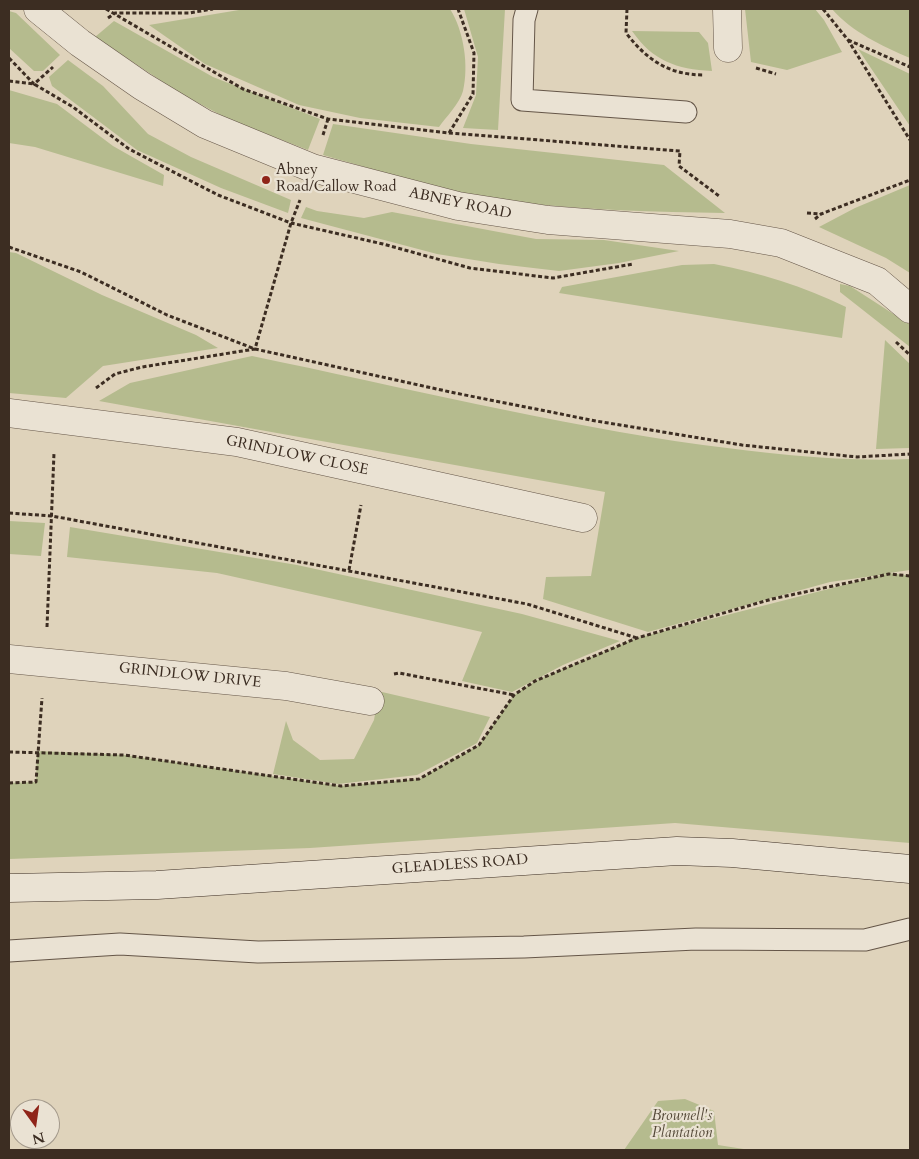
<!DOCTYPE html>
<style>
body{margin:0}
#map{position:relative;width:919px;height:1159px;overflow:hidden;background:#dfd3bb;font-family:Cardo,serif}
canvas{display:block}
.frame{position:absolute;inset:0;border:10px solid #3c2d22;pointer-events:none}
.north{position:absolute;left:10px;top:1099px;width:50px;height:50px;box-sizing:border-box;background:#eae2d3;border:1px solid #a49a8c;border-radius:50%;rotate:166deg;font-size:14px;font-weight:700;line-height:20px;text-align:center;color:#3c2d22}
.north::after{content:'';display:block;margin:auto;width:18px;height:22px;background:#8f2418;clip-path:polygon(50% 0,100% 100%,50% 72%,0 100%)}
</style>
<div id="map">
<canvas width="919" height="1159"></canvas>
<div class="frame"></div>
<div class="north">N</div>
</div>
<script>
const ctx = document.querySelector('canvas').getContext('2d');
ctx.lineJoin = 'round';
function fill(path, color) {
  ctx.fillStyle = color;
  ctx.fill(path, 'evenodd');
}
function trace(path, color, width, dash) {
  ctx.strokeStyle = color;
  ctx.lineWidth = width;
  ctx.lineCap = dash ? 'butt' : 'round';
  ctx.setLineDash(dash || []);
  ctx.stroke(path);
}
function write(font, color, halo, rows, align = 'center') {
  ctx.font = font + ' Cardo,serif';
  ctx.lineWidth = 4.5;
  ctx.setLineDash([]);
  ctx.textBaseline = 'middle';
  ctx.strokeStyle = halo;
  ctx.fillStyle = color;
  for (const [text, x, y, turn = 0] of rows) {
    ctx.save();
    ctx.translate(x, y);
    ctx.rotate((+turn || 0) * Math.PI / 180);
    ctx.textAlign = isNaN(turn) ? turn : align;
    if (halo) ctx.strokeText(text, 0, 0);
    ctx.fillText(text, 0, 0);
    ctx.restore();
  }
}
fill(new Path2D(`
 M245,9H450C464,31 469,66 463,91C460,103 446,117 439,127L360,118L299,105L205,64L149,25Z
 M464,9H505L498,130L463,128L476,95L478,57Z
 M745,9H815L824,20L842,52L787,70L751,62Z
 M832,9H910V58C882,46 852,32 832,9Z
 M9,11L16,13L60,55L43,71H34L9,48Z
 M114,21L213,77L320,119L308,150L230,120L178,92L95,37Z
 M632,31L699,32L708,43L712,71C676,69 653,61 632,31Z
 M858,49L910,74V126Z
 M68,60L103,86L148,134L191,157L291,200L288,213L221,188L137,150L52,86L49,77Z
 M9,90L57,104L113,146L164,175L163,186L35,147L9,143Z
 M333,124L471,144L664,165L725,213C655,212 585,210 516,202C450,194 386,173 323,155Z
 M910,185V273L886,258L819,227L855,208Z
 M306,207L317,211L364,218L392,212L536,239L604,240L679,251L619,263L559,271L499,264L437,254L301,218Z
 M9,252L16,253L102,295L196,335L218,348L103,366L66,398L9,393Z
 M714,264C760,273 803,286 846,307L842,338L559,293L562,287L682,265Z
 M840,284L850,286L909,324L910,347L840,292Z
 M885,340L910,364V448L876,449Z
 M252,356C402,387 552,424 703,445C772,454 841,462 910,459V570L889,573L910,576V843L675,823L310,848L9,859V783L36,782L37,751L124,755L341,786L419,779L479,745L514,695L535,681L637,638L887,574L830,582L648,632L543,599L546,577L591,576L605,492L99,401L130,383Z
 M9,521L45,523L41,556L9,554Z
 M70,527L297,565L522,614L620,641L563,665L512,692L462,681L482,632L217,573L67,557Z
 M382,692L490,717L477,743L417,775L338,784L273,774L286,721L293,740L320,760L354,759L374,720L378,697Z
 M685,1099L714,1111L718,1145L750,1150H624L658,1101Z`), '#b5bb8e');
const service = new Path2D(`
 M527,9L524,20L522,100L686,112
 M9,951L120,944L258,952L524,947L696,939L865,940L910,929`);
const minor = new Path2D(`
 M38,9L80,43L142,86L205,124L312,168L458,206L548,220L730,234L781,243L877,281L910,309
 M727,9L728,48
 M9,413L237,442L583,518
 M9,659L286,686L370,701`);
const secondary = new Path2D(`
 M9,888L157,885L677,851L732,853L910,869`);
trace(service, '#655648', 23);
trace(minor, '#655648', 29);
trace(secondary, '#3c2d22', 29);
trace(new Path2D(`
 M106,9L243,89L328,119L449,133L680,151L679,166L719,196
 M627,9L626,33C647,60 669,75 704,75
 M823,9L848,40L910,140
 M108,18L115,13H189L213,9
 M848,40L910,67
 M9,58L34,84L53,67
 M756,68L776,74
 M9,81L34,84L73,107L129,149L218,195L291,223L383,244L470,268L553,278L633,264
 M449,133L473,94L474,53L458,9
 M323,135L328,119
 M807,213L821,214
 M815,219L821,214L910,180
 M9,247L81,272L167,315L255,349L455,393L596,421L742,445L857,457L910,454
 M896,342L910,355
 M96,388L115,374L142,367L255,349L291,223L300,200
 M9,513L52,516L527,604L637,638
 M349,570L361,505
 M47,627L54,453
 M394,674L399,673L514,695
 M9,752L124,755L341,786L419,779L479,745L514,695L535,681L637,638L772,599L889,574L910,576
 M9,783L36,782L42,698`), '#3c2d22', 3, [4, 2.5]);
trace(service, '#eae2d3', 21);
trace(minor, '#eae2d3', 28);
trace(secondary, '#eae2d3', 28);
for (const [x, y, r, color] of [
 [266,180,5,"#8f2418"]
]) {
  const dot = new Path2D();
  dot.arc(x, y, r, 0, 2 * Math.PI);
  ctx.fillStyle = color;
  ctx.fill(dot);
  trace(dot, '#eae2d3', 2);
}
write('15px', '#3c2d22', '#eae2d3', [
 ["Abney",276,171],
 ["Road/Callow Road",276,188]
], 'left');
write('15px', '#3c2d22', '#eae2d3', [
 ["ABNEY ROAD",460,204,12],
 ["GRINDLOW CLOSE",297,456,12],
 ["GRINDLOW DRIVE",190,676,6],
 ["GLEADLESS ROAD",460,865,-4]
]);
write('italic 15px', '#544938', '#eae2d3', [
 ["Brownell's",682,1117],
 ["Plantation",682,1134]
]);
</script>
